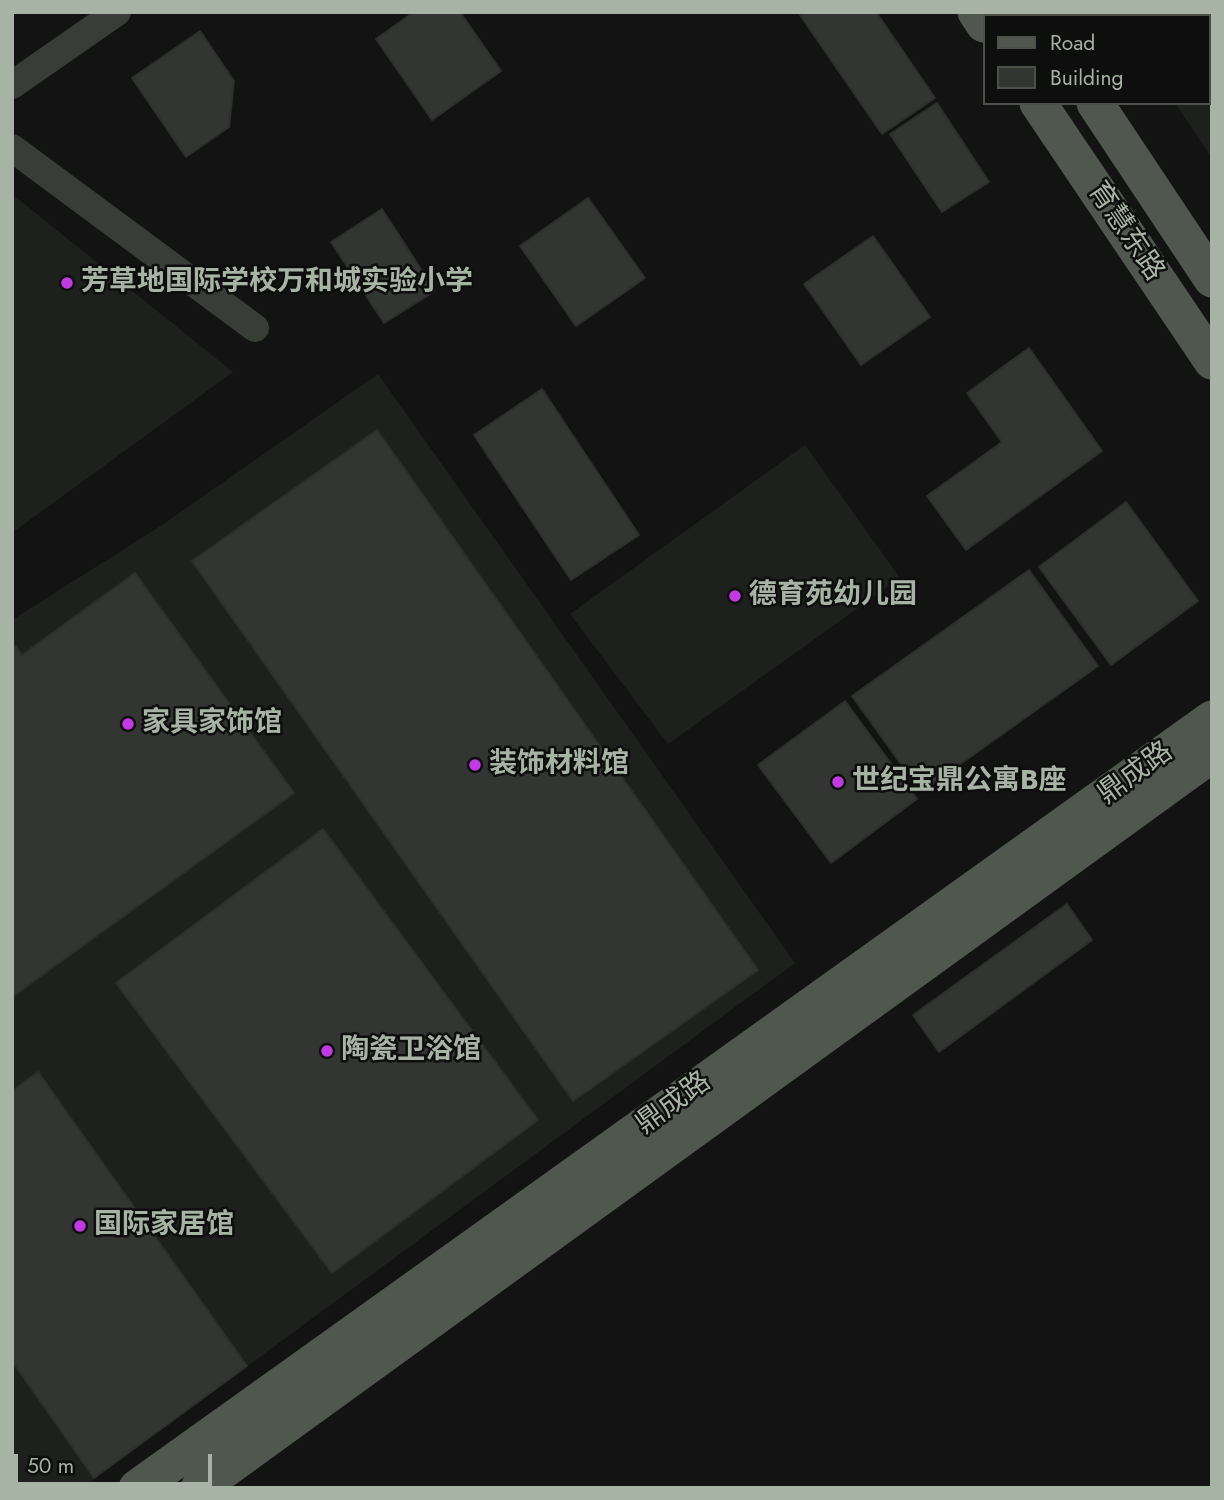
<!DOCTYPE html>
<meta charset="utf-8">
<style>
body{margin:0}
#map{position:relative;width:1224px;height:1500px;overflow:hidden;background:#121312;font-family:Jost,sans-serif}
canvas{display:block}
.frame{position:absolute;inset:0;border:14px solid #a7b3a4;pointer-events:none}
.legend{position:absolute;left:983px;top:14px;width:228px;height:91px;box-sizing:border-box;background:#0d0e0d;border:2px solid #4b5049;margin:0;padding:9px 12px;list-style:none;font-size:21px;color:#a7b3a4}
.legend li{display:flex;align-items:center;gap:14px;height:35px}
.legend b{width:35px;border:2px solid #4b5049}
.scale{position:absolute;left:14px;top:1454px;width:198px;height:32px;box-sizing:border-box;border:4px solid #a7b3a4;border-top:0;padding-left:9px;font-size:21px;line-height:24px;white-space:nowrap;color:#a7b3a4;-webkit-text-stroke:5px #0d0e0d;paint-order:stroke}
</style>
<div id="map">
<canvas width="1224" height="1500"></canvas>
<div class="frame"></div>
<ul class="legend">
<li><b style="height:9px;background:#50574f"></b>Road</li>
<li><b style="height:19px;background:#323532"></b>Building</li>
</ul>
<div class="scale">50 m</div>
</div>
<script>
const ctx = document.querySelector('canvas').getContext('2d');
ctx.lineJoin = 'round';
function fill(path, color) {
  ctx.fillStyle = color;
  ctx.fill(path, 'evenodd');
}
function trace(path, color, width, dash) {
  ctx.strokeStyle = color;
  ctx.lineWidth = width;
  ctx.lineCap = dash ? 'butt' : 'round';
  ctx.setLineDash(dash || []);
  ctx.stroke(path);
}
function write(font, color, halo, rows, align = 'center') {
  ctx.font = font + ' Jost,"Noto Sans SC",sans-serif';
  ctx.lineWidth = 5;
  ctx.setLineDash([]);
  ctx.textBaseline = 'middle';
  ctx.strokeStyle = halo;
  ctx.fillStyle = color;
  for (const [text, x, y, turn = 0] of rows) {
    ctx.save();
    ctx.translate(x, y);
    ctx.rotate((+turn || 0) * Math.PI / 180);
    ctx.textAlign = isNaN(turn) ? turn : align;
    if (halo) ctx.strokeText(text, 0, 0);
    ctx.fillText(text, 0, 0);
    ctx.restore();
  }
}
fill(new Path2D(`
 M1113,12H1212V158L1175,103H1208V16H1115Z
 M12,194L233,372L12,533Z
 M378,374L795,963L82,1488H12V620L162,525Z
 M805,445L900,578L668,744L570,614Z`), '#1e201e');
const building = new Path2D(`
 M414,12H460L501,71L432,120L376,39Z
 M798,12H876L935,98L882,134Z
 M200,31L234,81L229,127L186,157L132,78Z
 M937,103L989,182L942,212L890,134Z
 M588,198L645,278L576,326L520,246Z
 M382,209L435,291L384,323L331,242Z
 M873,236L930,317L861,365L804,284Z
 M1029,348L1102,451L966,550L927,496L1002,442L967,393Z
 M542,389L639,535L571,580L474,435Z
 M377,430L758,970L573,1101L192,561Z
 M1126,502L1198,601L1111,665L1039,567Z
 M1029,570L1098,666L921,792L852,696Z
 M135,573L294,793L12,997V642L22,655Z
 M845,701L917,799L831,863L758,765Z
 M323,829L538,1120L332,1273L116,983Z
 M1067,904L1092,940L939,1052L913,1015Z
 M38,1072L247,1366L94,1478L12,1361V1091Z`);
fill(building, '#323532');
trace(building, '#2c2f2c', 2);
trace(new Path2D(`
 M1162,12L1164,16
 M1208,59L1212,60
 M12,85L117,12
 M12,148L255,328`), '#383d38', 28);
trace(new Path2D(`
 M976,12L984,24
 M1033,12L1036,16
 M1038,103L1212,361
 M1095,103L1212,279
 M137,1488L1212,719
 M199,1488L1212,754`), '#50574f', 37);
for (const [x, y, r, color] of [
 [67,283,7,"#c13be2"],
 [735,596,7,"#c13be2"],
 [128,724,7,"#c13be2"],
 [475,765,7,"#c13be2"],
 [838,782,7,"#c13be2"],
 [327,1051,7,"#c13be2"],
 [80,1226,7,"#c13be2"]
]) {
  const dot = new Path2D();
  dot.arc(x, y, r, 0, 2 * Math.PI);
  ctx.fillStyle = color;
  ctx.fill(dot);
  trace(dot, '#0d0e0d', 2.5);
}
write('28px', '#a7b3a4', '#0d0e0d', [
 ["育慧东路",1125,232,56],
 ["鼎成路",1136,774,-36],
 ["鼎成路",674,1104,-36]
]);
write('bold 28px', '#a7b3a4', '#0d0e0d', [
 ["芳草地国际学校万和城实验小学",81,283],
 ["德育苑幼儿园",749,596],
 ["家具家饰馆",142,724],
 ["装饰材料馆",489,765],
 ["世纪宝鼎公寓B座",852,782],
 ["陶瓷卫浴馆",341,1051],
 ["国际家居馆",94,1226]
], 'left');
</script>
